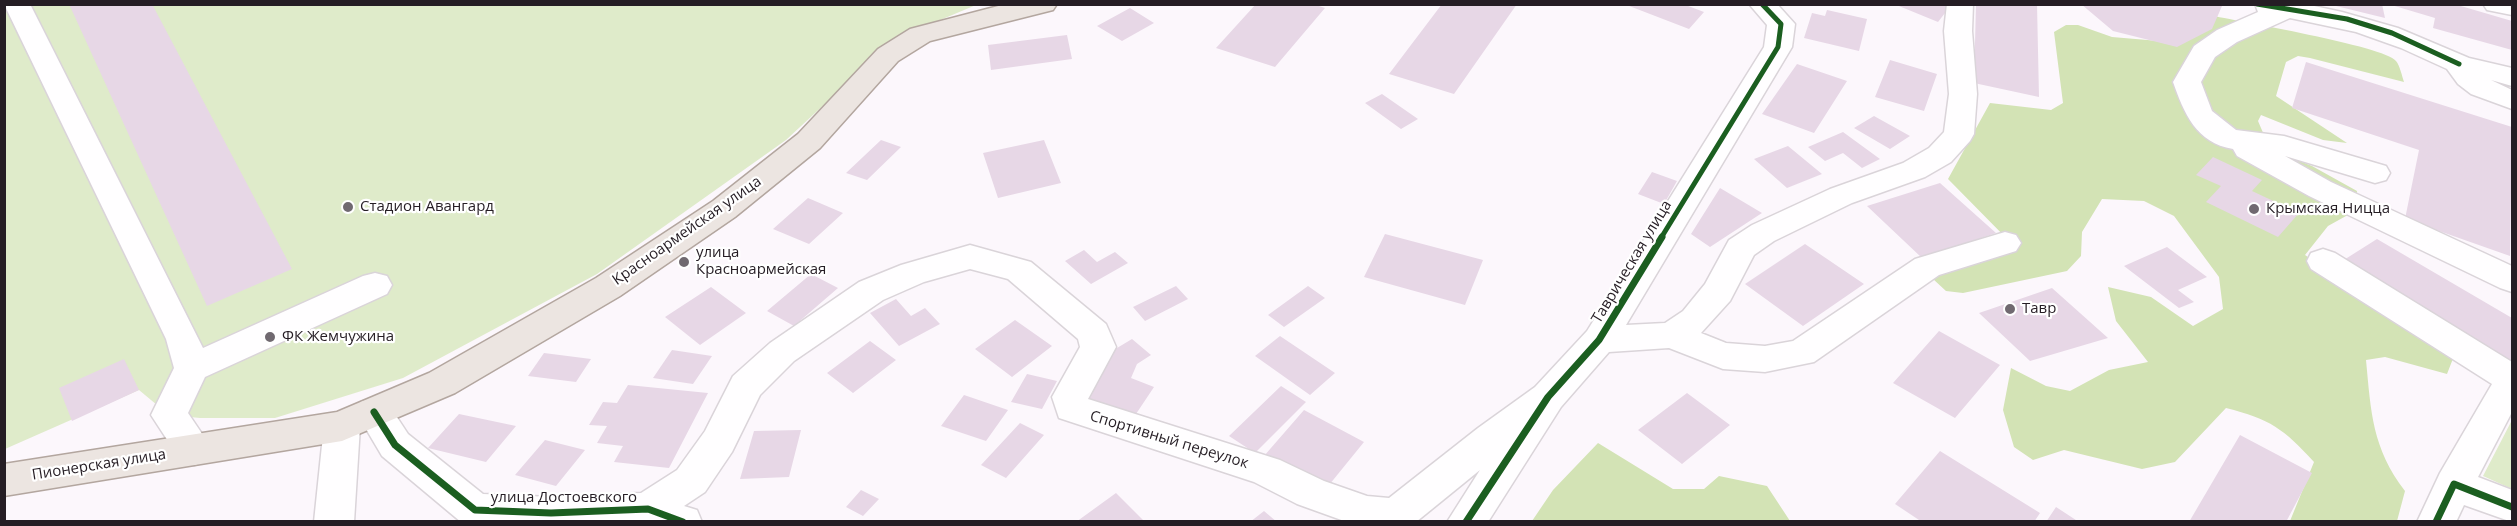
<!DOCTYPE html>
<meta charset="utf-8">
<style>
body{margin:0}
#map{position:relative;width:2517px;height:526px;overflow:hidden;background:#fcf7fc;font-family:"Open Sans",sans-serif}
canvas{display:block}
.frame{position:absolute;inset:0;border:6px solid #251d24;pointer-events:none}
</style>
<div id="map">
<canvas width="2517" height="526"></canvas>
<div class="frame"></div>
</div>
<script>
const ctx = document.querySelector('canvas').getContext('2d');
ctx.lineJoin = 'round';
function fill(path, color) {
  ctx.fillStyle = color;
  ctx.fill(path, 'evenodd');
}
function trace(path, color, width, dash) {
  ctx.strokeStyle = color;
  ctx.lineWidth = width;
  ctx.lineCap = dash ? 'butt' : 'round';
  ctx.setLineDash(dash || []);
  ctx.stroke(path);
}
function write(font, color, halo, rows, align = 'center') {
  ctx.font = font + ' "Open Sans",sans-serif';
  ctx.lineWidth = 4.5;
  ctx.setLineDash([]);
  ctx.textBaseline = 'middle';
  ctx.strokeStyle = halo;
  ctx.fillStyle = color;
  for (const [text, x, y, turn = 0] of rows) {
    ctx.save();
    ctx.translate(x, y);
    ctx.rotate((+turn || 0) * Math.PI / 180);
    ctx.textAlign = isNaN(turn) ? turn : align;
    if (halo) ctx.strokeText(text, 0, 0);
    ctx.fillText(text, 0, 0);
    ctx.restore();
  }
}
fill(new Path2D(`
 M5,5H976L895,39L786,140L597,274L403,378L275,418H200L169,415L139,390L5,449Z
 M2512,420V489L2483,476Z`), '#dfebca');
fill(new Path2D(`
 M2209,15C2236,21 2385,46 2396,61C2400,66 2402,76 2404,82L2310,58L2298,56L2286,62L2276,96L2347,143L2323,140L2261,115L2258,121L2270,149L2312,166L2357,191L2355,211L2328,226L2305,255L2454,356L2447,374L2385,357L2366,360C2371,412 2372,448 2405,491L2397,521H2290L2314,462C2284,429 2270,419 2226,408L2175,462L2142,469L2064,450L2033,460L2014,447L2003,410L2011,368L2046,386L2070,391L2109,370L2148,362L2116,321L2108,287L2151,297L2193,326L2223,309L2219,277L2174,216L2144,201L2102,199L2082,232L2081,256L2067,271L1963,293L1946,291L1933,279L1939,268L2015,247L1948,179L1990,103L2051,110L2063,103L2054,32L2066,25H2078L2112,37L2159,41Z
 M1598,443L1673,489H1704L1719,476L1767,486L1790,521H1532L1553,490Z`), '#d3e3b5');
fill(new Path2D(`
 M69,4H152L292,269L207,306Z
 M1256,4H1313L1325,8L1275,67L1216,48Z
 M1442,4H1517L1454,94L1389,74Z
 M1624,4H1683L1704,12L1689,29Z
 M1894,4H1952L1938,22Z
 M1976,4H2037L2039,97L1974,83Z
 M2081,4H2214L2222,6L2212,29L2177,47L2113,31Z
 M2333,4H2382L2385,18L2332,5Z
 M2388,4H2454L2512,21V50L2433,28L2435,18Z
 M1130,8L1154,23L1122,41L1097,26Z
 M1827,10L1867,19L1859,51L1804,38L1812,13L1825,16Z
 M1067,35L1072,59L991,70L988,45Z
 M1890,60L1937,74L1924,111L1875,97Z
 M2306,62L2512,127L2510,256L2405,219L2419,150L2292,108Z
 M1797,64L1847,81L1814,133L1762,114Z
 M1382,94L1418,119L1401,129L1365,103Z
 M1874,116L1910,136L1890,149L1854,128Z
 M1843,132L1880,159L1862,168L1843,153L1825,161L1808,147Z
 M881,140L901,147L867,180L846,173Z
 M1044,140L1061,183L998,198L983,153Z
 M1788,146L1822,174L1787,188L1754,159Z
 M2213,157L2262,180L2252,191L2299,213L2278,237L2206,202L2221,186L2196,175Z
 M1652,172L1677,181L1664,204L1638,194Z
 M1940,183L1996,233L1922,258L1867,206Z
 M1720,188L1762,213L1710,247L1691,234Z
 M808,198L843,213L809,244L773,229Z
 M1385,234L1483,260L1465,305L1364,277Z
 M2377,239L2512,318V368L2339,263Z
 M1805,244L1864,284L1803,326L1745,284Z
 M2167,247L2207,277L2178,290L2194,302L2179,308L2124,266Z
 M1084,250L1097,262L1115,252L1128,263L1091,284L1065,261Z
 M811,274L838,288L794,326L767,311Z
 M1176,286L1188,299L1145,321L1133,307Z
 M1308,286L1325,298L1284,327L1268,315Z
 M711,287L746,313L700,345L665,317Z
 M2052,288L2108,338L2030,361L1979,313Z
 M896,299L911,316L925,308L940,324L899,346L870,313Z
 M1015,320L1052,346L1012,377L975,349Z
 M1939,331L2000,365L1955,418L1893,383Z
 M1280,336L1335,373L1310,395L1255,356Z
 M1132,339L1151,355L1137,364L1131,378L1154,387L1134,417L1083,398L1105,369L1112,351Z
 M870,341L896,360L853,393L827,373Z
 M672,350L712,356L693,384L653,378Z
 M544,353L591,359L576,382L528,376Z
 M124,359L139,390L72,421L59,388Z
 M1027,374L1057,381L1042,409L1011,402Z
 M628,385L708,393L669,468L614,462L623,446L597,443L607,426L589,425L603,402L617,403Z
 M1281,386L1306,402L1255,453L1229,436Z
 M1687,393L1730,425L1682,464L1638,430Z
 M964,395L1008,410L986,441L941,426Z
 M1304,410L1364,442L1325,490L1264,456Z
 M459,414L516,426L486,462L428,448Z
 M1020,423L1044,435L1006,478L981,465Z
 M801,430L789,477L740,479L754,431Z
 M2240,435L2312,473L2286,522H2189Z
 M545,440L585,450L556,486L515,475Z
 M1940,451L2040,513L2034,522H1922L1895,504Z
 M861,490L879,499L863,516L846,507Z
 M1116,493L1145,522H1076Z
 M2056,507L2079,522H2046Z
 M1264,511L1277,522H1250Z`), '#e7d7e6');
const minor = new Path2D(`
 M4,4H30L203,348L363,276L375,273L387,276L392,285L387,294L205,377L188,413L213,450L207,461L194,465L181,461L151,415L174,368L166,339Z
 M1749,4H1777L1795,24L1792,47L1626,325L1665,323L1683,311L1705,284L1729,240L1752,225L1830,189L1903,163L1929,148L1944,132L1949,94L1944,31L1947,4H1973L1972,31L1977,94L1974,134L1970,141L1951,162L1925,177L1852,203L1774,241L1754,255L1730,301L1701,333L1726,343L1765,346L1793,341L1915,259L2005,232L2016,235L2021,243L2016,251L1939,275L1814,362L1765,372L1723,369L1669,348L1609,352L1561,407L1488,522H1447L1480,470L1416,522H1347L1297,504L1254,482L1059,418L1052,397L1080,347L1078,339L1008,279L970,269L924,282L883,300L794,361L760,395L732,452L705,492L684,506L697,510L702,522H461L382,456L356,412L361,402L374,398L387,402L408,434L483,494L551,497L641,493L677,470L705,431L733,376L770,343L859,282L901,265L970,245L1031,262L1106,324L1116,347L1088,399L1280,460L1324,481L1367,496L1389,498L1478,428L1535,387L1587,331L1764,47L1767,25Z
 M2255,4H2305L2342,12L2398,28L2469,58L2512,68V86L2491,80L2512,90V109L2471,94L2458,84L2447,69L2401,48L2356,32L2290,18L2237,42L2215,57L2201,82L2212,111L2236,130L2284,136L2386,166L2390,173L2386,180L2375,183L2285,156L2331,182L2512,266V292L2500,288L2309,196L2237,156L2233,149C2196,143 2184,113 2173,82L2194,46L2217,30L2258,12Z
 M2483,4H2512V15L2487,10Z
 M2323,249L2335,253L2512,362V412L2478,477L2512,490V522L2464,505L2456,522H2417L2440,473L2492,384L2311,269L2307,261L2311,253Z
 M342,411L355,416L360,426L354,522H314L324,426L329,416Z`);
const major = new Path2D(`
 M1006,4H1057L1053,10L930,41L898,61L820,148L735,217L620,296L455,393L342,441L4,496V464L337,412L429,373L596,278L713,201L798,134L878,49L910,29Z`);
trace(minor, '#dad4d9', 3);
trace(major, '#b3a69f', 3);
fill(minor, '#fffeff');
fill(major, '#ece5e1');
trace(new Path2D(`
 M2257,4L2347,19L2392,33L2459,64
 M1661,238L1778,47L1781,24L1762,4`), '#1b5e20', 5);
trace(new Path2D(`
 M374,412L395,445L475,510L551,513L648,509L683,522
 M1466,522L1548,397L1599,340L1662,237
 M2436,522L2454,484L2512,507`), '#1b5e20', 7);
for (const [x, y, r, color] of [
 [348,207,6,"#706970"],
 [2254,209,6,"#706970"],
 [684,262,6,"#706970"],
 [2010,309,6,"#706970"],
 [270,337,6,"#706970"]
]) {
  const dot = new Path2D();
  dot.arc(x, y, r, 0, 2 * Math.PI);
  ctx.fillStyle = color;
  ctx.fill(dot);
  trace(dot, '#fff', 2);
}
write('15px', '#251d24', '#fff', [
 ["Стадион Авангард",360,207],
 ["Крымская Ницца",2266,209],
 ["улица",696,253],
 ["Красноармейская",696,270],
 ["Тавр",2022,309],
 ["ФК Жемчужина",282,337]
], 'left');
write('15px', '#251d24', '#fff', [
 ["Красноармейская улица",687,231,-35],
 ["Таврическая улица",1632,262,-59],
 ["Спортивный переулок",1169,440,17],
 ["Пионерская улица",99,465,-9],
 ["улица Достоевского",564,498]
]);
</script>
